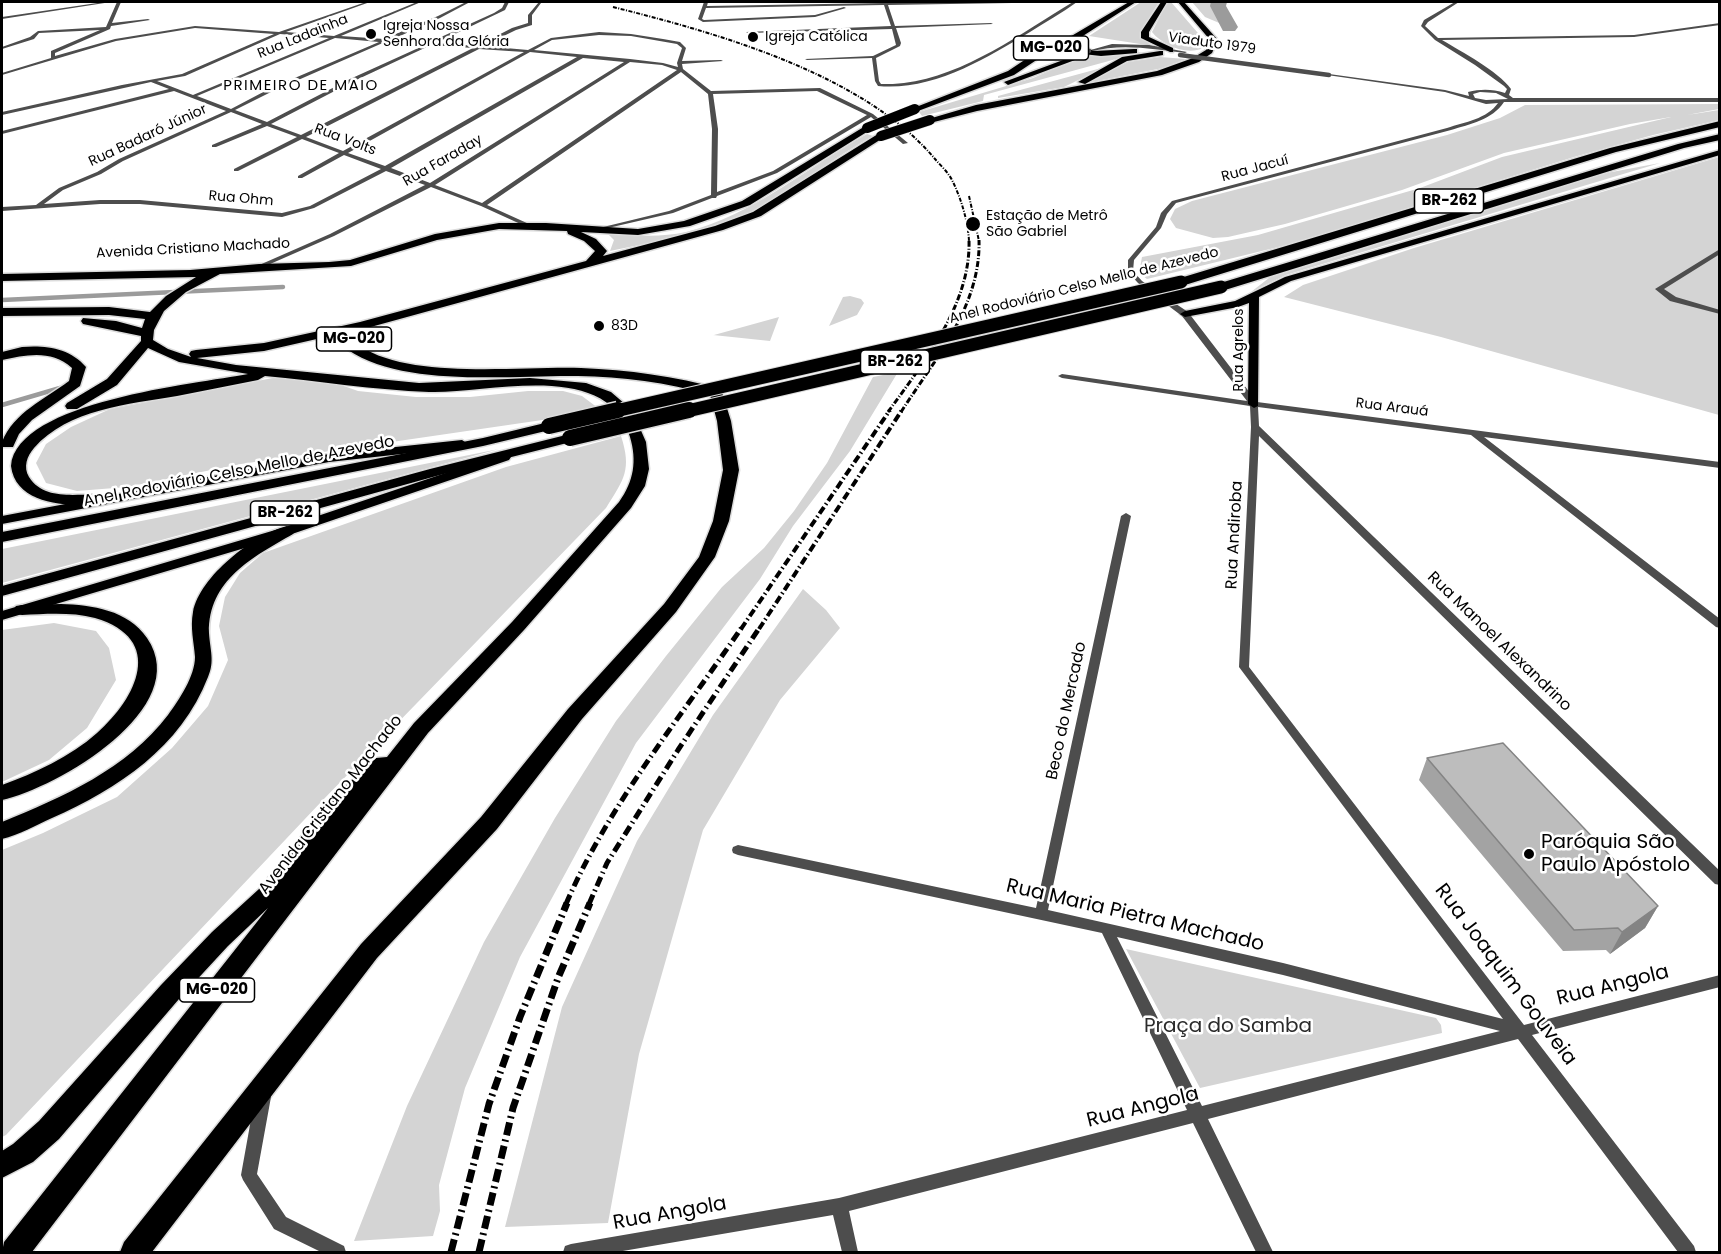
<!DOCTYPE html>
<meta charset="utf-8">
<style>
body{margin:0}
#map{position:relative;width:1721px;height:1254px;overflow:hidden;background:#fff;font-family:Poppins,sans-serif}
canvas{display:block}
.frame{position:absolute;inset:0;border:3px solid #000;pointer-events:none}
</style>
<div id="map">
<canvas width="1721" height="1254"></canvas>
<div class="frame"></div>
</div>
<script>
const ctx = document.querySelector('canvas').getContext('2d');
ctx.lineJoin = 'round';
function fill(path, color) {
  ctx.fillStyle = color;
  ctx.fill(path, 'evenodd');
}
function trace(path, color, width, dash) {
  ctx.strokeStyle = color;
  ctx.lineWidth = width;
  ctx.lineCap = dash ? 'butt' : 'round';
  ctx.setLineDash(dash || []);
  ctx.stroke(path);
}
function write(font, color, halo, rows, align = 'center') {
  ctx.font = font + ' Poppins,sans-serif';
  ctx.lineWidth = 5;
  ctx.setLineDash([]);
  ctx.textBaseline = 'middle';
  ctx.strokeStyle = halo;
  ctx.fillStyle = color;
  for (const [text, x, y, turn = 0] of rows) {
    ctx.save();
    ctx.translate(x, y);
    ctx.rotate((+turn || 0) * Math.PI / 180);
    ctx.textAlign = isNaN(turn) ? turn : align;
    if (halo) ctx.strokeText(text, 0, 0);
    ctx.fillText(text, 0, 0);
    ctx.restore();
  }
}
fill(new Path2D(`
 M1141,2H1159L1141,31L1140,37L1153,46L1089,36Z
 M1167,2H1171L1204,40L1203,48C1187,56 1162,45 1152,32Z
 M1192,2H1216L1214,5L1224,25L1205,17Z
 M1142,52L984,95L983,101L922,116L919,112L1033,78L1087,54Z
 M1160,57L1186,59L1163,68L1082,84L1128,62Z
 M1105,67L1064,87L998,98V96Z
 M1719,104V109L1687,115L1719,110V120L1653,135L1574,157L1307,240L1147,279L1139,273L1142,257L1258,235L1420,188L1502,157L1671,117L1630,124L1504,153L1402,190L1285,224L1228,237L1213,238L1176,228L1170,219L1175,209L1192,201L1447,135L1500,118L1525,105Z
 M867,134L873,136C830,160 791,191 747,214C706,235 655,241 610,251L614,240L608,234C634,235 660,238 686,232C753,215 808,167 867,134Z
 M1719,157V415L1441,337L1284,297L1303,285L1414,248Z
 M1660,163L1286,275L1251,292L1274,274L1601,174Z
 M850,296L861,299L864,303L857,315L829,326L843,297Z
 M779,317L770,341L713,335H714Z
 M898,372L850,451L793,526L760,579L636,743L520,957L465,1088L439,1185L440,1211L433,1236L354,1241L407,1106L484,942L555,818L616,721L666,656L722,587L764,548L794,511L827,463L873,377Z
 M278,377L327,380L358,391L416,397H470L528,391H563L582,396L598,408L556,418L241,464L127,487L77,491L46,483L36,463L46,444L71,427L110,409Z
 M621,436C632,470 624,479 606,508L321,802L6,1135L2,1137V850L43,833L117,797L172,748L208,706L228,660L219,626L225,597L240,573L263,553L506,467Z
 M499,449L2,583V549Z
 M803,589L826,610L840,628L780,700L703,830L639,1054L608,1223L505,1227L562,1007L637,841L713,715Z
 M54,623L96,631L109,648L116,680L87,728L49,760L2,782V630Z
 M1126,949L1436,1018L1441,1025L1442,1033L1200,1088Z`), '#d4d4d4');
trace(new Path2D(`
 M2,300L283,287
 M2,405L60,388`), '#9b9b9b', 4.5);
fill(new Path2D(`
 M1211,2H1227L1226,6L1238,27L1235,31H1223L1210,6Z`), '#9b9b9b');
const major = new Path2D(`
 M1720,150V155L1291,281L1259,297L1258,406L1254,408L1248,404L1249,303L1238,307L1185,317L1180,314L1185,311L1235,301L1285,277Z
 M462,440L468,444L466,447L329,462L2,524V516L329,454Z
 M505,453L509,454L511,457L509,460L292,534L2,620V611L282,528Z`);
const highway = new Path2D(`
 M1129,2H1136L1075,41L1093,51L1134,49H1137V53L1101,56L1083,54V57L1008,85L1004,82L1082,53L1069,43L1047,53L1014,75L918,111L911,109L1008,71L1041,49L1068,38Z
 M1161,2H1167L1149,32V37L1173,48V52H1170L1141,38V32Z
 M1178,2H1184L1218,40L1212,53L1199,62L1162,75L977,111L930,123L925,120L976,105L1157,71L1193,58L1206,50L1210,40Z
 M1160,51H1163V55L1127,61L1085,84L1078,82L1122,57Z
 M1720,121V127L1616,152L1185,285H1177L1175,282L1177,279L1610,148Z
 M867,125L872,128L870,130L750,205L690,226L638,235L581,232L596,239L607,251L603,256L715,226L753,212L878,134L886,136L761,216L723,230L367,328L360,337V346C411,380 519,366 581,368C628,370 675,376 721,389L731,421L739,470L729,521L715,557L676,612L582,719L497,829L377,958L152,1252H120L124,1242L361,944L481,817L568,709L664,604L699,557L713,521L723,470L717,421L710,395C667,382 622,377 578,376C512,375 404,388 348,350V337L352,331L264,351L197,358L236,365L419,383L530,378L586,383L611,392L632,410L646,442L649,469L645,486L631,508L524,630L428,733L32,1252H2L4,1242L268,908L228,946L179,999L59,1139L33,1162L2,1178V1151L13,1144L39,1121L161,985L212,932L259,889L334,796L376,758L387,757L414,723L512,622L619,502C634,481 637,461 630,437C607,358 489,394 429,392C374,390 319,381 265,376L258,380C231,385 204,391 177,396C129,404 68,409 34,448C27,456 23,467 29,477C49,509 101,485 113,500C107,507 95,505 87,505C59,506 15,501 11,466C17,401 196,384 248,374L179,362L148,348L117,385L77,409H67L65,406L67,403L107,379L141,341V336L83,324L81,321L83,318L116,321L142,328L145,319L109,315L2,316V308L109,307L150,312L166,296L196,277L2,281V274L190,270L259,264L329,262L350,260L435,234L499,223H546L638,229L684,221L742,201ZM499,229L567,231L568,234L584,241L595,251L586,261L360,322L264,343L196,350L191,351L189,354L191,357L168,349L153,340L154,330L164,311L186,292L220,274L351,266L437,240Z
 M1720,134V140L1684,148L1225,290H1217L1215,287L1217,284L1678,144Z
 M22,347C45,345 70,348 86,367L80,386L32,420L19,434L13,447H3L2,442C14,412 44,400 69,381L72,368C51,349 26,355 2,360V352Z
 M549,422L554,423L556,426L554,429L483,446L2,542V532L483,438Z
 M570,434L575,435L577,438L575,441L440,475L2,596V586L430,469Z
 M287,526L295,531L293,534C253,557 208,580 209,633C210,650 215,661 208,677C181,747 118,789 52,818C36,825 19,835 2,839V822C63,797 127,769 168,715C179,700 195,676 195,657C194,642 190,628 193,612C200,576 253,535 287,526Z
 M61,604C92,605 128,610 147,638C195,708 57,788 2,800V785C35,773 70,757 97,733C137,698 166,639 95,618C72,612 46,614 22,615L16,614L13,610L16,606L22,605Z`);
trace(major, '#dbdbdb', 3);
trace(highway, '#dbdbdb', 3);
fill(new Path2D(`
 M104,2H111L2,19V17Z
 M117,2H121L112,23L148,19L150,20L111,26L110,29L55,53V56L115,39L195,26L279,32L366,2H370L286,32L334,36L417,2H421L341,36L384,39L438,16L466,2H470L440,18L391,40L430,42L494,13L502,8L505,2H509L505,10L436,43L477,46L512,28L528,23V15L539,2L541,3L532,15V25L516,30L483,46L528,50L551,38L599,32L631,34L663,39L680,42L686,48L682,61L721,60L723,61L682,64L683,69L711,91L820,88L873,114L908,143L903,144L871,117L777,173L717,196L716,198H712L673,213L595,231V229L669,211L711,195L712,129L708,94L681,72L487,205L529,224L530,225L527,227L481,206L431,187L334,236L261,268H257V266L330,234L425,185L386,171L314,208L282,217L140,204H100L2,211V207L36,205L59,188L97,172L119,159L226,111L174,91L2,134V131L169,89L151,82L2,115V112L122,85L182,74L274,34L195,28L116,41L2,75V73L51,58V51L100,30L39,33L34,39L2,49V47L30,37L38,31L106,27ZM280,34L329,38L193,95L157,81L185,76ZM599,35L631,36L677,44L682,48L677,63L678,67L663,63L630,59L534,50L552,40ZM335,38L379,42L269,89L231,109L197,96ZM385,42L425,45L350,79L267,122L235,110L273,91ZM431,45L473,48L301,135L271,124L354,81ZM479,49L524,52L343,151L306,137ZM530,52L577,57L385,166L348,153ZM583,58L624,62L430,183L391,168ZM630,62L662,65L677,70L482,203L435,185ZM817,91L867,115L773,171L717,192L718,129L713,94ZM231,112L262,124L212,145V147H216L267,126L297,137L234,169V171H238L302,139L339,153L298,176V178H302L344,155L381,169L310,206L282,213L140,200H100L44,204L63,190L101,174L123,161Z
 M704,2H708L707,6L883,3V2H1014L1012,3L888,5L895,26L991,23L993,24L896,28L901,43L900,46L876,58L879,81L881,84C889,84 897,84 904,83C964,76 1023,32 1073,2H1077C1062,13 1045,22 1030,32C985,59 933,91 878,86L875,81L872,58L807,60L805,59L873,56L896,45L892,29L748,33L746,32L891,26L884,5L706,8L702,19L704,20L815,15L844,7L846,8L815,17L703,22L698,19Z
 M1455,2H1459L1428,22L1425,26L1438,38L1634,35L1720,23V25L1634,37L1442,40C1462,52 1498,71 1511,89L1509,95L1513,98H1720V102H1504C1492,120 1470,124 1451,130L1176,203L1167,214L1161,228L1134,260L1133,271L1142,281L1188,312L1257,402L1720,462V468L1484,437L1720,619V628L1716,627L1471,435L1258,407L1259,426L1720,871V885L1715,884L1259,436L1249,667L1524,1025L1720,975V987L1532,1035L1694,1246L1696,1252H1678L1518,1039L1208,1119L1273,1252H1256L1193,1123L849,1211L858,1252H842L833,1215L617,1252H563L565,1246L571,1244L839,1198L1187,1110L1102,933L738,855L733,853L732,850L733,847L738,845L1036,908L1121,516L1126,513L1131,516L1048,910L1283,963L1503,1019L1239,667L1251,427L1250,406L1062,378L1058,376L1062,374L1247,401L1182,316L1138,283L1128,272V260L1156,227L1161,213L1172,201L1447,128C1465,122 1487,119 1498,103L1486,104L1445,92L1327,75L1329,74L1445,90L1469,96L1468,92C1481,89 1492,89 1505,93L1507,89L1504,86L1475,65L1435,40L1421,26L1424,20ZM1480,92L1496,93L1508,99L1486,100L1475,98L1473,94ZM1117,937L1283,975L1500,1031L1202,1106Z
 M1112,44L1149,45L1187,52L1185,53C1152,49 1122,43 1089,52L1087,51Z
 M1720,249V254L1664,289L1676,297L1720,310V314L1670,301L1655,289Z
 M263,1090L268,1092L271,1097L257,1174L286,1217L344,1246L346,1252H321L274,1229L243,1180L241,1175L255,1097L258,1092Z`), '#4d4d4d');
fill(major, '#000');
fill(highway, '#000');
trace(new Path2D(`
 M613,7C717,33 864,74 935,159C940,165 948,172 952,180C961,198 968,221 969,241
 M969,196L979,241`), '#000', 2, [4, 1.5, 1, 1.5]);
trace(new Path2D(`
 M888,412C924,362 971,304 969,240
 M901,412C935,359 981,306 979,240`), '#000', 3, [6, 2, 1, 2]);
trace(new Path2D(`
 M741,629L890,410
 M759,629L902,410`), '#000', 4, [8, 3, 1.5, 3]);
trace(new Path2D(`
 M566,904C609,804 681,717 742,627
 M589,904L607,863L678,750L760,627`), '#000', 5, [10, 4, 1.5, 4]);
trace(new Path2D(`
 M451,1252L489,1104L520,1017L567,903
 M479,1252L513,1108L558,978L590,903`), '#000', 7, [13, 4.5, 2, 4.5]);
const highwayBridgeFar2 = new Path2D(`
 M867,128L915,109
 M881,136L930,120`);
const highwayBridgeFar1 = new Path2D(`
 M611,412L1181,282
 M683,412L1221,287`);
const highwayBridge = new Path2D(`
 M549,426L618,410
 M570,438L689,410`);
trace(highwayBridgeFar2, '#dbdbdb', 11, []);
trace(highwayBridgeFar1, '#dbdbdb', 15, []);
trace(highwayBridge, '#dbdbdb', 19, []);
trace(new Path2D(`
 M1080,55L1089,51
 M1180,55L1329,75`), '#4d4d4d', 4.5);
trace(highwayBridgeFar2, '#000', 10);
trace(highwayBridgeFar1, '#000', 13);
trace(highwayBridge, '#000', 16);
fill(new Path2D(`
 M1427,758L1658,906L1645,928L1610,954L1606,950L1563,951L1419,780Z`), '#a3a3a3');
fill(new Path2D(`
 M1658,906L1645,928L1610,954L1622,932Z`), '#848484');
const building = new Path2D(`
 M1503,743L1658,906L1622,932L1618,928L1574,930L1427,758Z`);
fill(building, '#bdbdbd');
trace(building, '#848484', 1.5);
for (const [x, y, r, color] of [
 [371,34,6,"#000"],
 [753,37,6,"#000"],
 [973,224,8,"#000"],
 [599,326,6,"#000"],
 [1529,854,6,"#000"]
]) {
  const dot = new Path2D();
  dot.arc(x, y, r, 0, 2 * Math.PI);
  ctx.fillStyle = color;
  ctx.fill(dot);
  trace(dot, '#fff', 2);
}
write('14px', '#000', '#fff', [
 ["Igreja Nossa",383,26],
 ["Senhora da Glória",383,42],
 ["Igreja Católica",765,37],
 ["Estação de Metrô",986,216],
 ["São Gabriel",986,232],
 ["83D",611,326]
], 'left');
write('14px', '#000', '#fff', [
 ["Rua Ladainha",303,37,-22],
 ["Viaduto 1979",1212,44,8],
 ["Rua Badaró Júnior",148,136,-25],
 ["Rua Volts",345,140,21],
 ["Rua Faraday",443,161,-30],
 ["Rua Jacuí",1255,169,-15],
 ["Rua Ohm",241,199,5],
 ["Avenida Cristiano Machado",193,249,-3],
 ["Anel Rodoviário Celso Mello de Azevedo",1084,286,-14],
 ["Rua Agrelos",1239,350,-90],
 ["Rua Arauá",1392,408,7]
]);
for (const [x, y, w] of [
 [1051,48,75],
 [1449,201,69],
 [354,339,75],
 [895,362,69],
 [285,513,69],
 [217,990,75]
]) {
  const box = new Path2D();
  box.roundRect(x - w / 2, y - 12, w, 24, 4.5);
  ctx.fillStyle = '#fff';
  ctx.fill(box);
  trace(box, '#000', 1.5);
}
write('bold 15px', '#000', null, [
 ["MG-020",1051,48],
 ["BR-262",1449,201],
 ["MG-020",354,339],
 ["BR-262",895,362],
 ["BR-262",285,513],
 ["MG-020",217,990]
]);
ctx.letterSpacing = '1.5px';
write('15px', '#000', '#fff', [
 ["PRIMEIRO DE MAIO",301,86]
]);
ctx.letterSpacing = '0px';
write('16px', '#000', '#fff', [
 ["Anel Rodoviário Celso Mello de Azevedo",239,472,-11],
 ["Rua Andiroba",1235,535,-87],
 ["Rua Manoel Alexandrino",1499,642,44],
 ["Beco do Mercado",1067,711,-78],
 ["Avenida Cristiano Machado",331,805,-52]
]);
write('20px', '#000', '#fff', [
 ["Paróquia São",1541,843],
 ["Paulo Apóstolo",1541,866]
], 'left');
write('20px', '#000', '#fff', [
 ["Rua Maria Pietra Machado",1135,916,13],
 ["Rua Joaquim Gouveia",1505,975,53],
 ["Rua Angola",1613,986,-14],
 ["Rua Angola",1143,1108,-14],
 ["Rua Angola",670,1214,-10]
]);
write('20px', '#2b2b2b', '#fff', [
 ["Praça do Samba",1228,1027]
]);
</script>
